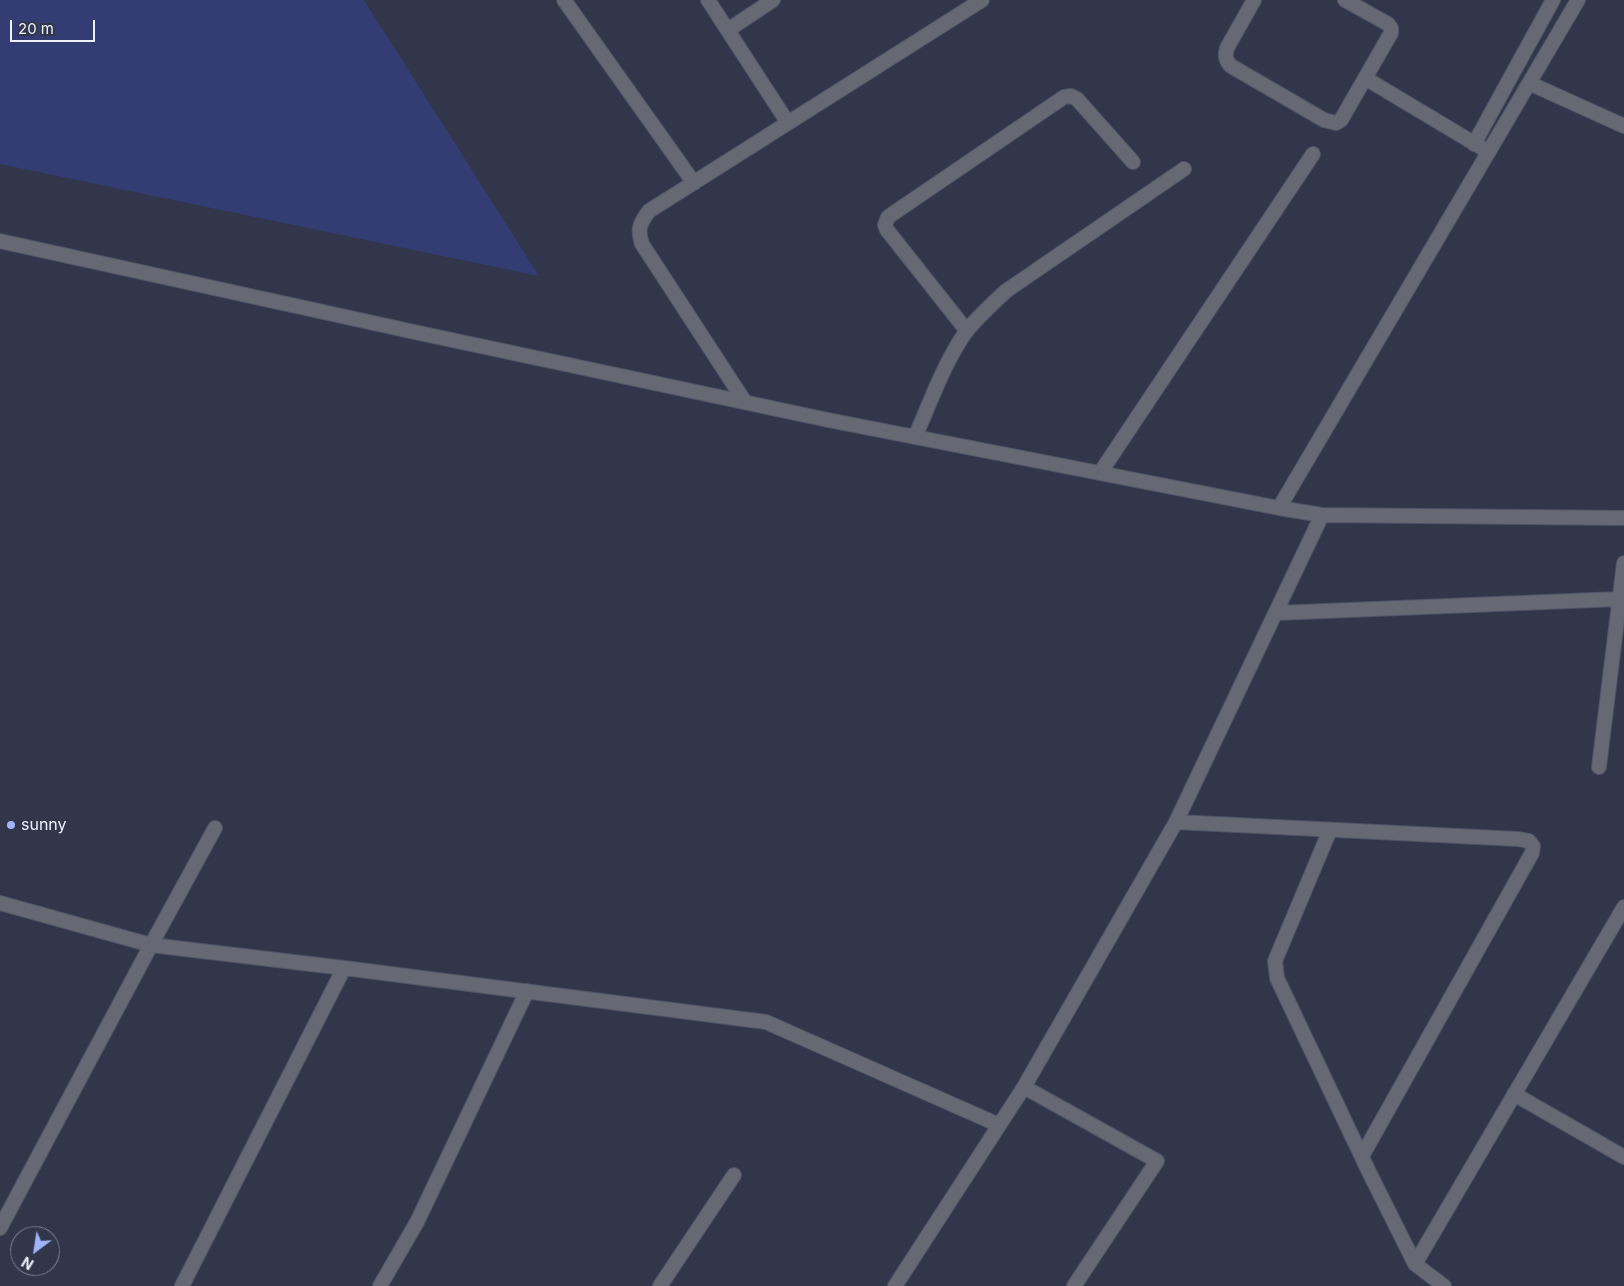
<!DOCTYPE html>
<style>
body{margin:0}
#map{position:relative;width:1624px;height:1286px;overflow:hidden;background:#31364a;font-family:Inter,sans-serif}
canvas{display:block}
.north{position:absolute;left:10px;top:1226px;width:50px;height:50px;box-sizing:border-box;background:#31364a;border:1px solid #7c8192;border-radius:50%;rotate:211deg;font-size:14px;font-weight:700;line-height:20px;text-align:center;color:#edf1fe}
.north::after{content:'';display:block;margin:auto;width:18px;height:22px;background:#a1b3fd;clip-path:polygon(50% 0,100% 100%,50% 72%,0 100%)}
.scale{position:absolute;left:10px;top:20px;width:85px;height:22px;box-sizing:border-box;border:2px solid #edf1fe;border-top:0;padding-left:6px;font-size:15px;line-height:18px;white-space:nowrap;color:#edf1fe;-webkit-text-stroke:4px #31364a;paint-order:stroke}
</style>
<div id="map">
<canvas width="1624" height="1286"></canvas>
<div class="north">N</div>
<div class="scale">20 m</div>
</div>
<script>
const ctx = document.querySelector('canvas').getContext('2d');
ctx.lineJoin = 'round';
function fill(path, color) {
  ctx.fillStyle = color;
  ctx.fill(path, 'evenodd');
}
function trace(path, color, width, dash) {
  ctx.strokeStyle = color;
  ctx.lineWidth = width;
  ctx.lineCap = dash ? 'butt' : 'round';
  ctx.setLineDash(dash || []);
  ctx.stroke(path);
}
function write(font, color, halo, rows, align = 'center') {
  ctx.font = font + ' Inter,sans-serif';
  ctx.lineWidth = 5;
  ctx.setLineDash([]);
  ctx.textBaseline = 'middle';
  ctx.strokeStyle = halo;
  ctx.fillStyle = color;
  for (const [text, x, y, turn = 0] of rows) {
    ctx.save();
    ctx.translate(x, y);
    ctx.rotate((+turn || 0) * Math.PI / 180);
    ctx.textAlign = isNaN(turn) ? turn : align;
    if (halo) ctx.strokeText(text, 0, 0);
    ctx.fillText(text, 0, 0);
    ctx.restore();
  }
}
fill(new Path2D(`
 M0,0H364L539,276L0,164Z`), '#333d74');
const service = new Path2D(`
 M660,1286L734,1175`);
const minor = new Path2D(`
 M564,0L694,183
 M708,0L788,123
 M1254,0L1227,48C1225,55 1225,60 1231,66L1324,120L1336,123L1341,120L1391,33V28L1388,24L1345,0
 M728,30L773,0
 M1365,78L1482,148
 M1529,83L1624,126
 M1474,144L1553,0
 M0,241L419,333L828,420L1279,508L1322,515L1624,518
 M967,331L887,230L885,225L888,217L1064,97L1071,96L1077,99L1133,162
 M745,402L642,244C637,229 640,223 649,211L982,0
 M915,437C930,403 946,358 968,329C980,315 993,303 1006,291L1184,169
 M1100,473L1313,154
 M1279,508L1578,0
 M1276,613L1619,599
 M1599,767L1624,563
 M1176,822L1518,839L1529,841L1533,846L1532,853L1362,1156
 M1330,830L1275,961L1277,978L1369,1172L1415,1264L1444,1286
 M0,903L151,945L215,828
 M1024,1087L1157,1161L1074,1286
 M1514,1094L1624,1157
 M0,1228L151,945L344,968L766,1022L999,1125
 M1415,1264L1624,907
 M182,1286L344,968
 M380,1286L417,1222L527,991
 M895,1286L1024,1087L1176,822L1322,515`);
trace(service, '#4f5467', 16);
trace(minor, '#4f5467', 16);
trace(service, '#666973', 14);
trace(minor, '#666973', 14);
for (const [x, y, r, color] of [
 [11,825,5,"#a1b3fd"]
]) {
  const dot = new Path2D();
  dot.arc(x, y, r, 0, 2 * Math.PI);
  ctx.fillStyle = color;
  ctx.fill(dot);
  trace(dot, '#31364a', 2);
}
write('16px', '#edf1fe', '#31364a', [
 ["sunny",21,825]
], 'left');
</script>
